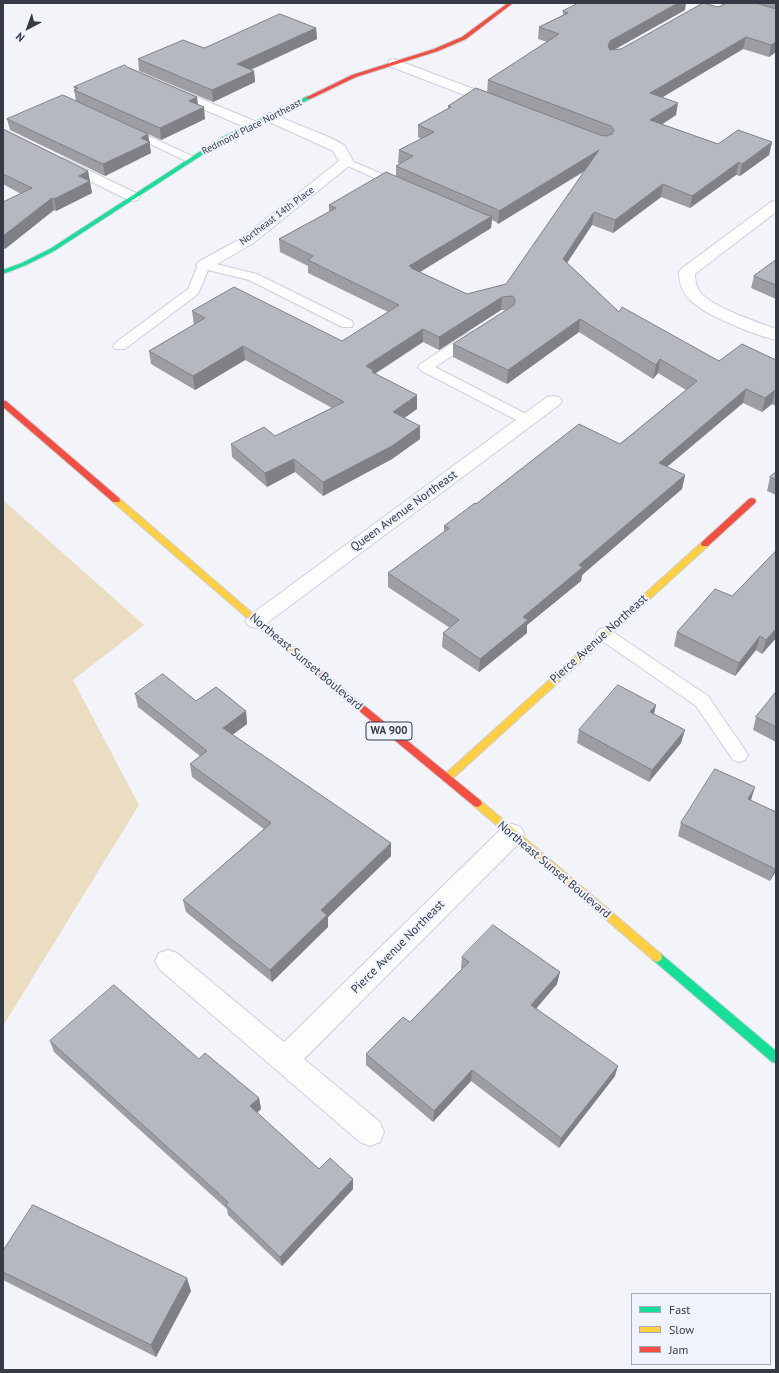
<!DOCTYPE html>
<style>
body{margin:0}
#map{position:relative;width:779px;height:1373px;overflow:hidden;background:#f2f4fa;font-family:"PT Sans",sans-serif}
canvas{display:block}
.frame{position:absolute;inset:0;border:4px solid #363a44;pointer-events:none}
.legend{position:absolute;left:631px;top:1293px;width:140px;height:72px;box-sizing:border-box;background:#eef3fd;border:1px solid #a4a9b3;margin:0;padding:5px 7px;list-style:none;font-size:12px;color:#363a44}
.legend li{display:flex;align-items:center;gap:8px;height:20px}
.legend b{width:20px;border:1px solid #a4a9b3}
.north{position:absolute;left:8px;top:8px;width:40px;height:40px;-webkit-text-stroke:3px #eef3fd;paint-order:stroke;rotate:221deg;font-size:11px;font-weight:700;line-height:16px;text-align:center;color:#363a44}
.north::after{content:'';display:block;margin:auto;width:14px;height:18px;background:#363a44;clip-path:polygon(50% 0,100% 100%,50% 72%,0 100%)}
</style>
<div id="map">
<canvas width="779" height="1373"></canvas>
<div class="frame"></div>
<ul class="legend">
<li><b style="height:5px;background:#16e098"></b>Fast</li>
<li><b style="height:5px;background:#ffcf43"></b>Slow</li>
<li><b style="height:5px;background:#f24e42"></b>Jam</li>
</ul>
<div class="north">N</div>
</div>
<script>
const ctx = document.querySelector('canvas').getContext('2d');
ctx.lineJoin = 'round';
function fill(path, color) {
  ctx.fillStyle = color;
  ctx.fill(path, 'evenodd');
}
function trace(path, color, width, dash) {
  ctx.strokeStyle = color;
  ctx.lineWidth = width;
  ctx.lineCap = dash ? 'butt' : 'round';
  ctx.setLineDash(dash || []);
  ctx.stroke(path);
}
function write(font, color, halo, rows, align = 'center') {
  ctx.font = font + ' "PT Sans",sans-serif';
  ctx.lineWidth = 4;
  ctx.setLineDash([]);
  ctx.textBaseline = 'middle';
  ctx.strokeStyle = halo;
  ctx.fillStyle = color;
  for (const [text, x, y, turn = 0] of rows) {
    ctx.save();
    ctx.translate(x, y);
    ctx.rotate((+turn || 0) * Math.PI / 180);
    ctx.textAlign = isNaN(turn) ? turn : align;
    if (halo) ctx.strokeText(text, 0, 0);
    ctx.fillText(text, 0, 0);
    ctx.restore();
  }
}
fill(new Path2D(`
 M3,500L144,625L73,680L139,805L3,1026Z`), '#ebddc1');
const lane = new Path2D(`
 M129,127L194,157L196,159L190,162L186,161L125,132L124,130L125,128Z
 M347,159L403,183L405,185L403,187H395L343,164L341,162Z
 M204,261L257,274L352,321L353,324L352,327H342L249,280L208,270L198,294L125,349H115L113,346L115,343L188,289L198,265L200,262Z
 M473,332L478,333L480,336L478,339L435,367L532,417L534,420L532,423L527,424L522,423L420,370L418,367L420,364L468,333Z
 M604,628L610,630L708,696L745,750L748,755L745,760L739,762L733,760L696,706L598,638L596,634L598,630Z`);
const street = new Path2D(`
 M394,59L503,100L505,103L503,106H493L389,66L388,63L389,60Z
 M170,86L257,122L259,125L257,128L252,129L247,128L165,93L163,90L165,87Z
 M270,113L331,138L344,145L354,162L252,244L210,268L204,270L198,268L196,265L198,262L242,238L339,161L333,151L265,120L263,117L265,114Z
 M63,158L138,194L140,197L138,200L133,201L128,200L58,165L56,162L58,159Z
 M776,201V212L695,274C695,280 696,286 700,292C712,307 757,322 776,329V340C755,335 704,315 690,300C682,292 679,283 679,272L681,269L771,202Z
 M553,396L559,397L562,401L559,405L263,626L256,628L249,626L245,621L249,616L547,397Z
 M512,824L521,827L524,834L521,841L304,1059L380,1122L384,1132L380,1142L370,1146L360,1142L159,969L155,961L159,953L168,950L177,953L284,1042L503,827Z`);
const fast = new Path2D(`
 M308,96L311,98L310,99L225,140L54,251L26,265L3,274V270L22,263L50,249L221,138Z
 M657,952L661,954L776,1051V1063L772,1062L653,960L652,957L653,954Z`);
const slow = new Path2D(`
 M116,497L119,498L259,619L322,671L323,673L322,675H316L253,623L113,502L112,500Z
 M705,541L709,544L708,546L450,781H444L442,778L444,775L702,542Z
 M477,799L480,800L661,954L662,957L661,960L657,962L653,960L474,806L472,803L474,800Z`);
const jam = new Path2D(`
 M508,3H513L466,39L438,51L356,77L310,99L305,98L352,75L434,49L462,37Z
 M3,401H6L119,498L120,500L119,502H113L3,407Z
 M752,498L755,499L756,501L755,503L708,546H702L701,544L702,542L749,499Z
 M319,670L322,671L480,800L482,803L480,806L477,807L474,806L316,675L315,673Z`);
trace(lane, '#cdd0d7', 2);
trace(street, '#cdd0d7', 2);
trace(fast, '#cdd0d7', 2);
trace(slow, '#cdd0d7', 2);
trace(jam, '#cdd0d7', 2);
fill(lane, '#fdfdfe');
fill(street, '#fdfdfe');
fill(fast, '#16e098');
fill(slow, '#ffcf43');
fill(jam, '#f24e42');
fill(new Path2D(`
 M727,3H776V52L769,57L743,49L662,97L676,115L662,124L718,144L772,142L769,155L740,176L736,175L690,208L661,197L613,233L592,225L567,263L619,312L719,361L776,360V406L772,404L762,412L743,403L667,467L685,475L682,489L582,575L581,581L527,625V633L479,672L442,647L443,633L450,628L388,587V573L444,532V526L476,504L620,444L686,390L658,373L653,379L579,332L507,384L453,357V344L507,310H501L439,350L423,342L375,374L417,409L404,418L420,426V439L392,459L323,496L295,472L267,487L232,457L231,444L275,436L332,408L245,360L195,390L151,364L149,351L194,325L192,311L342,341L388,312L308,273V266L280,252L279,239L329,212V205L396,176V166L400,164L398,163L399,150L421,139L418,137V125L448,109V106L487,93L488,80L547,42L538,39L539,27L563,15V11L685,10L614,50L621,49ZM585,171L506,284L467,294L420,272L491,228L492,220L496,222L498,224Z
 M316,28L317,39L251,70L254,71L255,82L213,102L139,71L138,59Z
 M127,67L197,97L198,105L205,119L161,140L148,134L151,153L105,176L10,130L7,119L76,101L74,90L75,89L74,87Z
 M3,129L88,171L92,193L56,211L54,210L5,249L3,248V202L21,194L3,184Z
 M776,260V299L751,288L754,276Z
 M776,472V495L767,491L770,477Z
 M776,551V638L762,654L756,650L735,676L674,646L677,632L732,596Z
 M776,692V742L753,730L756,717Z
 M135,694L196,701L246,711L247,724L232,735L391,856L328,917V927L272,982L186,912L183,900L264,829L192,777L190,764L200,756L138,707Z
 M656,705L654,714L681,743L649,782L577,743L579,730Z
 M751,800L776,871L770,881L678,836L681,823Z
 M462,957L557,984L536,1008L615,1076L559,1148L471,1081L433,1122L366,1065V1054L410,1022L462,969L461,968Z
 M50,1041L199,1059L259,1098L261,1109L257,1113L319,1169L353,1189L282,1266L228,1215L227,1209L54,1052Z
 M3,1251L191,1291L156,1357L3,1280Z`), '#9c9ea4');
fill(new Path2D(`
 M678,3H686L685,10L608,53V46L610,41Z
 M316,28L317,39L238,75L237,64Z
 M746,37L743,49L648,106L650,93Z
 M776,42V52L769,57L771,45Z
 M254,71L255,82L213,102L212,90Z
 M197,97L198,109L189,101Z
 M678,103L676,115L649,133L650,120Z
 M204,107L205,119L161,140L160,128Z
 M148,134L151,153L105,176L103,164L141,138Z
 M772,142L769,155L740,176L742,164Z
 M599,150L597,163L498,224L499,211Z
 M739,162L736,175L690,208L692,196Z
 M88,171L92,193L56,211L54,199L79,176Z
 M663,184L661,197L613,233L615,220Z
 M52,198L54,210L5,249L3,242V236Z
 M594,212L592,225L561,272L563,259Z
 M492,216L491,228L412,277L409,266Z
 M502,297L501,310L439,350V337Z
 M580,319L579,332L507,384L508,370Z
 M423,329V342L374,374L366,366Z
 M243,346L245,360L195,390L193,376Z
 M660,359L658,373L653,379L656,365Z
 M746,389L743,403L656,476L659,463Z
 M775,390L772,404L762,412L765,398Z
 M417,395V409L393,426V412Z
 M420,426V439L392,459L323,496V482Z
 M294,459L295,472L267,487L265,473Z
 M685,475L682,489L582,575L581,581L527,625V633L479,672L480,659L523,617L579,565Z
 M776,629V638L762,654L766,640Z
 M760,636L756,650L735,676L739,663Z
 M656,705L653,717L650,712Z
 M246,711L247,724L224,741L223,728Z
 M685,730L681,743L649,782L652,770Z
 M755,787L751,800L744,811L748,799Z
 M391,843V856L328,917V927L272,982L270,970L321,910Z
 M776,867V871L770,881L775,869Z
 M560,972L557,984L530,1016L531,1005Z
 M618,1066L615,1076L559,1148L561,1138Z
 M472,1070L471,1081L433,1122L434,1111Z
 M259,1098L261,1109L252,1117L250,1106Z
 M353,1179V1189L282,1266L280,1257Z
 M187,1278L191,1291L156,1357L151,1345Z`), '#7f8186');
const building = new Path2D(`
 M579,3H678L610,41L608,46L610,50L621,49L703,3L718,7L727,3H756L776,9V42L771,45L746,37L650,93L678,103L650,120L718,144L738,130L772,142L742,164L739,162L692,196L663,184L615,220L594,212L563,259L619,312L622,307L719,361L742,344L776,360V391L775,390L765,398L746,389L659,463L685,475L579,565L583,567L523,617L528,620L480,659L443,633L459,620L388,573L449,528L444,526L475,503L476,504L579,424L620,444L697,381L660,359L656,365L580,319L508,370L453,344L514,305L515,300L513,296L502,297L439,337L423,329L366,366L374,371L372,372L417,395L393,412L420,426L392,446L323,482L294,459L265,473L231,444L264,427L275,436L344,402L243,346L193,376L149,351L205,318L192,311L234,287L342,341L399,305L308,260L313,256L279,239L336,208L329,205L386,172L487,215L492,216L409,266L412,267L411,268L467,294L506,284L599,150L499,211L496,209L396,166L413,156L399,150L434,132L418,125L451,107L448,106L476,88L600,135L606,136L612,134L614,130L611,126L488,80L559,34L539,27L568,13L563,11Z
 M280,14L316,28L237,64L254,71L212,90L138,59L183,40L204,48Z
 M125,65L127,67L197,97L189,101L204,107L160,128L74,90L78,88L74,87Z
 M63,95L148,134L141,138L150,142L103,164L7,119Z
 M3,129L88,171L79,176L90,181L54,199L52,198L3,236V202L32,188L3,174Z
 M776,260V285L754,276Z
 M776,472V480L770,477Z
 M776,551V629L766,640L760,636L739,663L677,632L715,589L732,596Z
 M163,674L196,701L216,687L246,711L223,728L391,843L321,910L327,915L270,970L183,900L271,823L190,764L207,751L135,694Z
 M618,685L656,705L650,712L685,730L652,770L579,730Z
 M776,692V727L756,717Z
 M715,769L755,787L748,799L776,812V867L775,869L681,823Z
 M493,925L560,972L531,1005L618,1066L561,1138L472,1070L434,1111L366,1054L403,1017L410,1022L469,962L462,957Z
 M114,985L199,1059L205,1053L259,1098L250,1106L319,1169L330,1158L353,1179L280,1257L226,1205L228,1202L50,1041Z
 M33,1205L187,1278L151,1345L3,1272V1251Z`);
fill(building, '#b5b8bf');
trace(building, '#7f8186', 1);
write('10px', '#363a44', '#eef3fd', [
 ["Redmond Place Northeast",252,127,-27],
 ["Northeast 14th Place",277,216,-37]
]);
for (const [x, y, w] of [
 [389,731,46]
]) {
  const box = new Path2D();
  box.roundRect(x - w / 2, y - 9, w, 18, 3);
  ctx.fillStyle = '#eef3fd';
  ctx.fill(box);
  trace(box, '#363a44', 1);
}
write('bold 11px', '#363a44', null, [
 ["WA 900",389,731]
]);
write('12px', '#363a44', '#eef3fd', [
 ["Queen Avenue Northeast",404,511,-36],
 ["Pierce Avenue Northeast",599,639,-42],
 ["Northeast Sunset Boulevard",306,662,40],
 ["Northeast Sunset Boulevard",554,870,40],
 ["Pierce Avenue Northeast",398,947,-45]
]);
</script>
